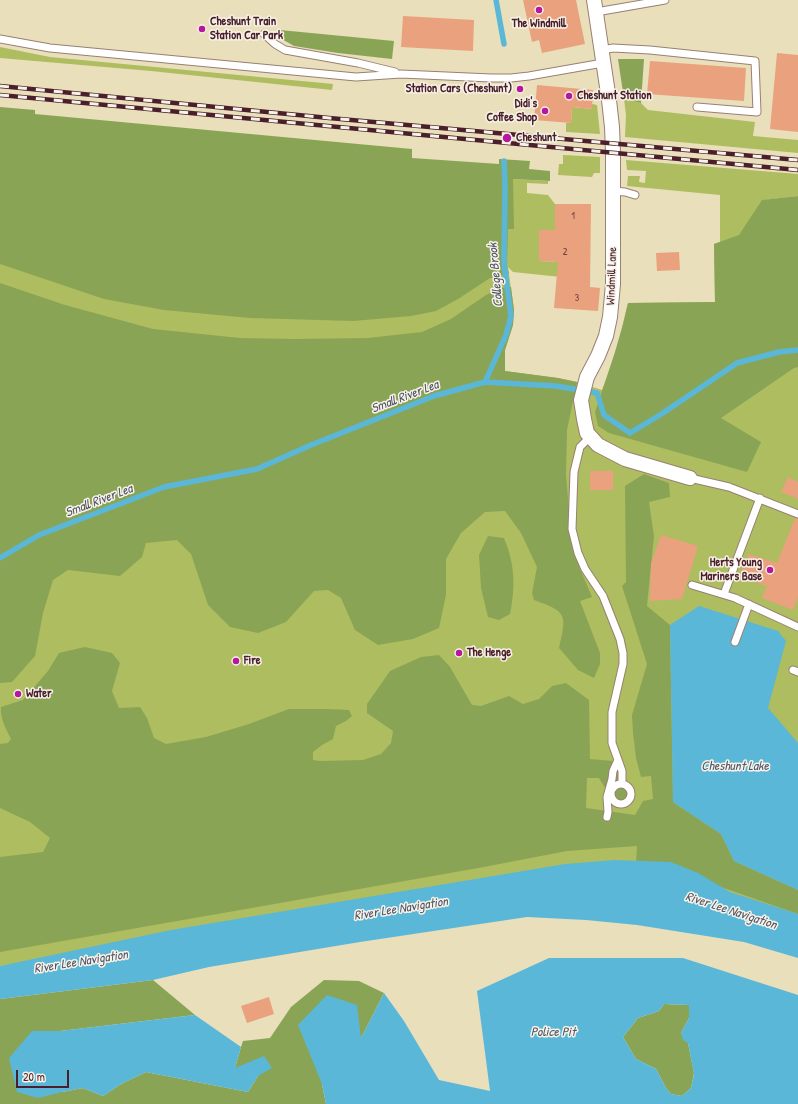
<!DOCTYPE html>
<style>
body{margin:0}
#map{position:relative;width:798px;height:1104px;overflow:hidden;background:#e9dfbb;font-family:"Patrick Hand",sans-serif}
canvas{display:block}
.scale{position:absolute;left:16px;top:1070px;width:53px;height:18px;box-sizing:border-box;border:2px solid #4a1f2b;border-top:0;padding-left:5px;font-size:12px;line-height:14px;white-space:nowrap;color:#4a1f2b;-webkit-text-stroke:3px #f7f3e8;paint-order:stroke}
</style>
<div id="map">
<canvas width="798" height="1104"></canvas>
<div class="scale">20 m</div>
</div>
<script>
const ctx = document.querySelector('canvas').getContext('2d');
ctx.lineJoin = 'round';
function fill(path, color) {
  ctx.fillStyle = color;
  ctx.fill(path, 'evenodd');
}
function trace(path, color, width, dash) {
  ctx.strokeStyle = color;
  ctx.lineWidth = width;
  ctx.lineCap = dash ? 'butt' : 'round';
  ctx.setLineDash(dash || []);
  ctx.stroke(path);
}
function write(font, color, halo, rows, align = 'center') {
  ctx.font = font + ' "Patrick Hand",sans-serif';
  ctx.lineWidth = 3;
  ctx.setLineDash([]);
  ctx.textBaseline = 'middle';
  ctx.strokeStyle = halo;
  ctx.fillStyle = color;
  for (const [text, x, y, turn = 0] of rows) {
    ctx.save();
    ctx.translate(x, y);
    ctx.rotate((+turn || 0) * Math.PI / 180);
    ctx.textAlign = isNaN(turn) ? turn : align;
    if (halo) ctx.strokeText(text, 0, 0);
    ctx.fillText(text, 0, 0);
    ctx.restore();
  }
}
fill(new Path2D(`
 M0,47L50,57L333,84L332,90L151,71L0,58Z
 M624,99L641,103L648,110L755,122L753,136L798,140V153L625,137L626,115Z
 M592,104L597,105L600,134L566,132V123H571L572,107L592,109Z
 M0,148L513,192V179L548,181V184L527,183V193L548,195L555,204V226L571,227V230H539V261L562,262L561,277L513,272L508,267L514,310L513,325L505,350V371L558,378L577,382L602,390C614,363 621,333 628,303L715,302L714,244L720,242V195L627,186L628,176H640L639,182L645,183L646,171L627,170L626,160L798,174V196L765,200L798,203V927L631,871L0,966Z
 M563,155L600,157V173H594L592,177L558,175L559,164H563Z`), '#aebd5f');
fill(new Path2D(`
 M280,30L394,41L392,59L338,53L294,46L280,38Z
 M618,59H644L641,103L624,99Z
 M0,107L35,110V114L412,149V158L499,164V159L530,161L529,169L550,171V181L513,179L514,229H508L507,266L509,274L490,278L458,299L436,311L411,316L353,321L250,318L164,310L104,299L0,264Z
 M798,196V367L794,368L721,418L761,442L747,472L609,433L598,426L595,412L615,352L623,324L628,303L715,302L714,244L739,235L762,200Z
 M0,283L65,305L153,329L240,338L295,339L368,338L422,332L451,319L486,295L500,288L511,287L514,310L513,325L505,350V371L558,378L577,382L567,430L566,475L570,523L576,559L592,597L580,601L600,653V664L594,678L578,670L559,648C567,614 567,612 534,600L532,593L537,567L521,533L505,511L485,512L461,533L446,559V595L439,628L413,639L378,645L355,630L341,598L328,590L314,591L286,622L258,633L230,627L208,605L191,554L177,540L146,543L142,557L120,576L68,570L53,580L43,613L35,656L12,682L0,683Z
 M644,474L669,483L670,497L649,502L654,536L647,606L670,625L673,802L721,834L734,861L798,890V914L721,887L636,863L637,846L567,851L484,867L263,906L0,952V857L43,852L50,838L30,822L0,808V744L8,743L11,739C6,729 0,719 1,707L23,700L48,671L59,653L85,647L112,653L120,663L112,691L119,708L140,707L147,718L154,738L166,744L206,737L249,724L289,709H329L349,710L352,716L346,721L336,726L333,739L322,745L313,752V760L320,761L363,760L381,754L391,743L393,731L367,713V704L390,671L421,657L439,655L450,667L472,705L481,706L509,696L523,704L539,699L552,686L566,683L589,700L590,759L613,761L628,790V799L621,803L615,804L599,778H587L586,808L635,815L643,801L653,799L651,776L641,777L636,758L633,733L632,715L647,664L622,586L626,582L625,486Z
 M488,536L504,538C506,544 509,550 510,556C515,574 514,595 510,614L499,620L488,617L481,588L479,555Z
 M153,980L195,1015L60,1031H32L62,1092L83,1088L103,1096L121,1084L146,1072L248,1092L258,1076L235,1068L241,1047L243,1041L270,1038L291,1007L324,980L359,981L384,993L361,1038L322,1084L326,1104H0V999Z
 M664,1004L689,1005V1018L681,1033L688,1043L694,1073L691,1088L682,1096L671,1094L666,1088L656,1069L636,1059L623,1037L638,1018L659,1011Z`), '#8aa456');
fill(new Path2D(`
 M699,606L778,631L786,641L768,708L798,743V890L734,861L721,834L673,802L670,625Z
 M615,860L671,862L698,873L730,892L798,914V958L744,942L637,925L586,920L527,917L360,942L209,967L153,980L0,999V966L171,930L565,864Z
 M549,958H683L798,995V1104H326L322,1084L298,1025L327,995L357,1005L361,1038L384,993L404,1021L439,1080L490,1091L477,991ZM664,1004L689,1005V1018L681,1033L683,1040L688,1043L694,1074L691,1088L682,1096L671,1094L666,1088L656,1069L636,1059L623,1037L638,1018L659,1011Z
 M195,1015L241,1047L235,1068L264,1056L272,1068L258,1076L248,1092L146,1072L121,1084L103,1096L83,1088L62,1092L38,1098L17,1092L9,1058L32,1031H60Z`), '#5ab7d8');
trace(new Path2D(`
 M496,0L504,44
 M485,382L506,335L511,316L504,264L505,187L504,161
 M0,558L39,535L164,487L257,469L311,445L434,396L485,382L556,386L597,393L604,415L630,433L663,413L737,363L779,352L798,350`), '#5ab7d8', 5.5);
fill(new Path2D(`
 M523,0H576L585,44L542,53L539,40L532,42Z
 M403,16L474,20L473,51L401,47Z
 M777,53L798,55V132L770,129Z
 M650,61L746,68L744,101L647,94Z
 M537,85L593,90L592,109L572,107L571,123L534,120Z
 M555,204H591L590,287L600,288L598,311L554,308L558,262L539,261V230H555Z
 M679,252L680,270L657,271L656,253Z
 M590,471H613V490H590Z
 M788,477L798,482V499L781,492Z
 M795,518L798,519V598L793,610L762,598L767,586L739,577L749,554L777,563Z
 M661,535L698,546L682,599L650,601L651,564Z
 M269,997L274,1014L247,1023L241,1006Z`), '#e9a27d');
const lane = new Path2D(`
 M596,12L665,0
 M264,34L275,44L285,50L358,63L395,72
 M0,39L50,48L356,77L401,74L491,78H511L529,76L603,63
 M602,50L613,48L650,50L755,61L757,112L697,107
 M613,191L625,192L635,195
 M590,437L580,447L574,472L572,529L578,553L585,569L603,596L620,639L623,653V664L612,712V743L622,771V784
 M690,478L729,487L798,514
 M692,585L735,598L798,627
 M724,594L760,498
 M735,642L749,604
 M793,670L798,672
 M611 794a10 10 0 1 1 20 0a10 10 0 1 1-20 0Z
 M607,817L608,812L607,797L612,779L613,771L618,760`);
const street = new Path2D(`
 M594,0L609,100L612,127L613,152V284L610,317L606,336L598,356L587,377L581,400L584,419L587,433L598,445L625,459L690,478`);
trace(lane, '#9a7f73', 9);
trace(street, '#9a7f73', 16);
trace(lane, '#fff', 7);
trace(street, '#fff', 14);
const rail = new Path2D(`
 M0,86L329,118L798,160
 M0,95L465,139L798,170`);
trace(rail, '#4a1f2b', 4.5);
trace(rail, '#f7f3e8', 3, [9]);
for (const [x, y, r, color] of [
 [539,10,4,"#b5179e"],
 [202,29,4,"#b5179e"],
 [520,89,4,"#b5179e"],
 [569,96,4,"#b5179e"],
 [545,111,4,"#b5179e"],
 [507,138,5,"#b5179e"],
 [770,570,4,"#b5179e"],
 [459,653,4,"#b5179e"],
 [236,661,4,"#b5179e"],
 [18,694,4,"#b5179e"]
]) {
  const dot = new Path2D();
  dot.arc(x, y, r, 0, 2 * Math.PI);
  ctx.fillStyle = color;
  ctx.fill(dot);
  trace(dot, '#f7f3e8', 1.5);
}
write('10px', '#724040', null, [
 ["1",573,216],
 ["2",565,252],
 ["3",577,298]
]);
write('bold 12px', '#4a1f2b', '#f7f3e8', [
 ["Cheshunt Train",210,22],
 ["Station Car Park",210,36],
 ["The Windmill",539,24,"center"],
 ["Station Cars (Cheshunt)",512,89,"right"],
 ["Cheshunt Station",577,96],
 ["Didi's",537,104,"right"],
 ["Coffee Shop",537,118,"right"],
 ["Cheshunt",516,138],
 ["Herts Young",762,563,"right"],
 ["Mariners Base",762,577,"right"],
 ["The Henge",467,653],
 ["Fire",244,661],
 ["Water",26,694]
], 'left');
write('12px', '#4a1f2b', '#f7f3e8', [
 ["Windmill Lane",612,276,-88]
]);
write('italic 13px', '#505468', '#f7f3e8', [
 ["College Brook",496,275,-95],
 ["Small River Lea",405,397,-21],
 ["Small River Lea",99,501,-21],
 ["Cheshunt Lake",735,767],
 ["River Lee Navigation",401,909,-9],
 ["River Lee Navigation",731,911,18],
 ["River Lee Navigation",81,962,-9],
 ["Police Pit",553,1033]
]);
</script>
